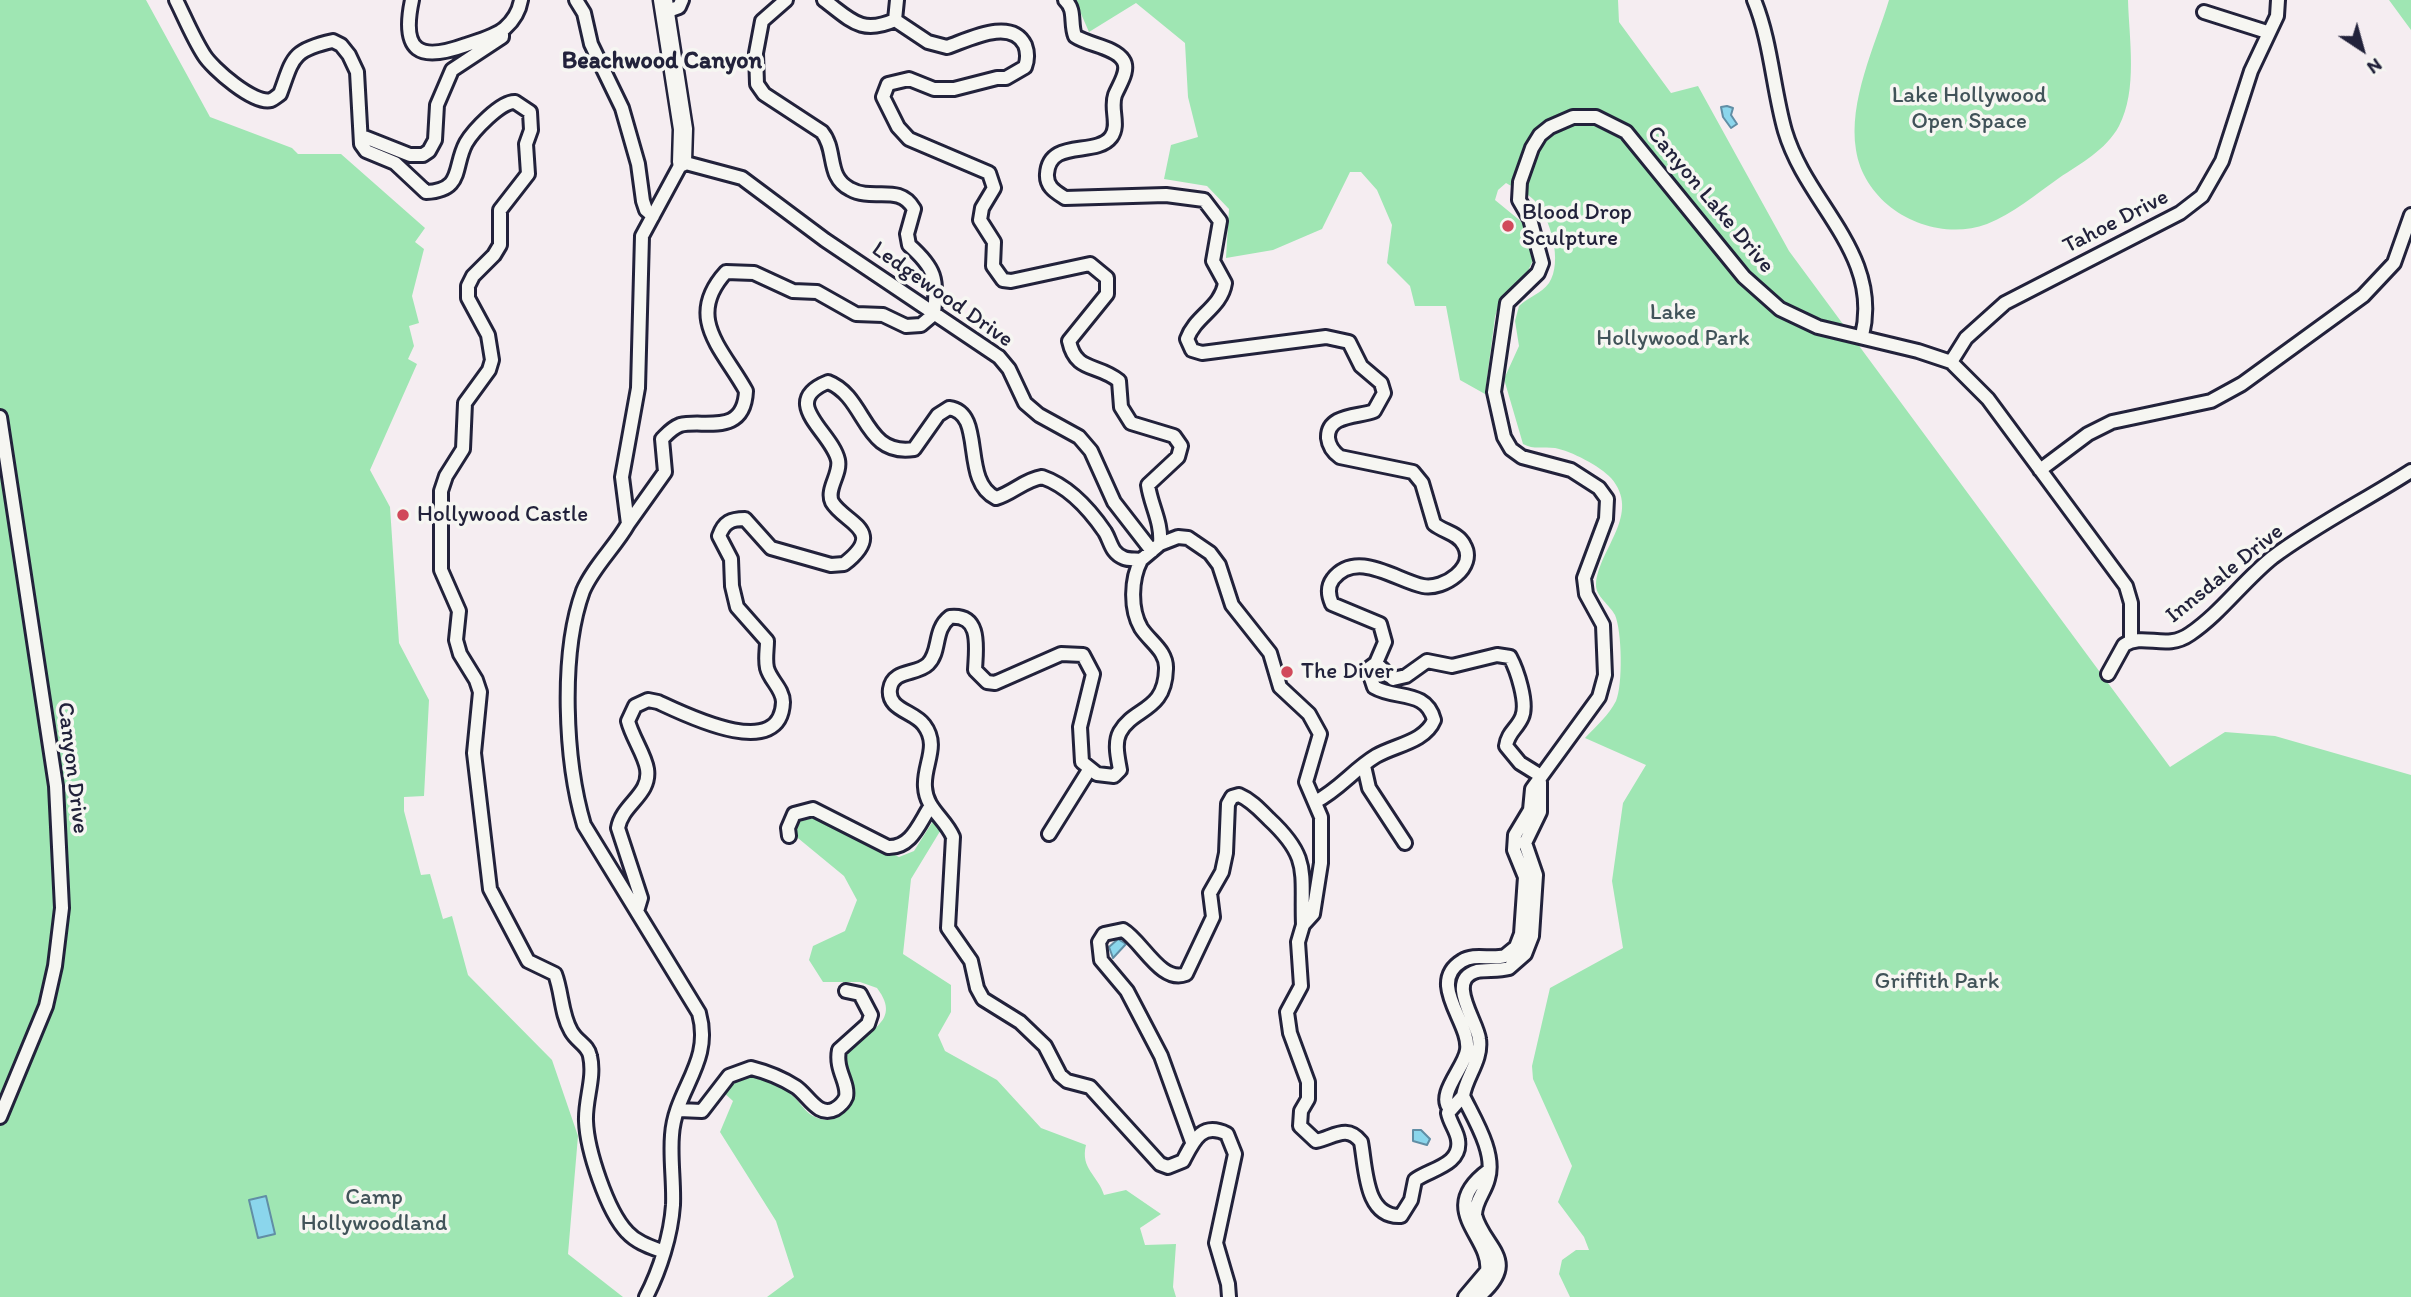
<!DOCTYPE html>
<style>
body{margin:0}
#map{position:relative;width:2411px;height:1297px;overflow:hidden;background:#f5edf1;font-family:Itim,sans-serif}
canvas{display:block}
.north{position:absolute;left:2327px;top:14px;width:70px;height:70px;-webkit-text-stroke:5px #f6f6f2;paint-order:stroke;rotate:144deg;font-size:19px;font-weight:700;line-height:28px;text-align:center;color:#22223b}
.north::after{content:'';display:block;margin:auto;width:24px;height:32px;background:#22223b;clip-path:polygon(50% 0,100% 100%,50% 72%,0 100%)}
</style>
<div id="map">
<canvas width="2411" height="1297"></canvas>
<div class="north">N</div>
</div>
<script>
const ctx = document.querySelector('canvas').getContext('2d');
ctx.lineJoin = 'round';
function fill(path, color) {
  ctx.fillStyle = color;
  ctx.fill(path, 'evenodd');
}
function trace(path, color, width, dash) {
  ctx.strokeStyle = color;
  ctx.lineWidth = width;
  ctx.lineCap = dash ? 'butt' : 'round';
  ctx.setLineDash(dash || []);
  ctx.stroke(path);
}
function write(font, color, halo, rows, align = 'center') {
  ctx.font = font + ' Itim,sans-serif';
  ctx.lineWidth = 7;
  ctx.setLineDash([]);
  ctx.textBaseline = 'middle';
  ctx.strokeStyle = halo;
  ctx.fillStyle = color;
  for (const [text, x, y, turn = 0] of rows) {
    ctx.save();
    ctx.translate(x, y);
    ctx.rotate((+turn || 0) * Math.PI / 180);
    ctx.textAlign = isNaN(turn) ? turn : align;
    if (halo) ctx.strokeText(text, 0, 0);
    ctx.fillText(text, 0, 0);
    ctx.restore();
  }
}
fill(new Path2D(`
 M0,0H146L210,117L292,148L298,154H341L425,228L415,242L424,249L412,296L419,323L409,326L414,346L408,359L417,364L370,470L390,507L399,643L429,700L424,796L404,797V811L421,875L430,874L443,919L452,916L468,975L552,1060L578,1136L568,1254L623,1297H0Z
 M1075,0H1618L1619,22L1671,93L1698,86L1789,251L2170,767L2225,732L2275,736L2411,775V1297H1570L1559,1274L1562,1260L1576,1250H1589L1584,1237L1558,1202L1572,1166L1533,1079L1532,1066L1550,988L1623,948L1612,881L1623,803L1646,765L1585,738C1596,726 1609,715 1616,701C1623,685 1622,631 1615,615C1610,605 1595,596 1596,584C1599,548 1642,514 1611,478C1600,466 1571,451 1555,448C1543,446 1534,450 1523,444L1504,379L1519,346L1515,321L1519,306C1528,297 1541,294 1549,283C1563,262 1551,218 1534,200C1527,193 1515,188 1506,183L1498,190L1495,200L1523,223L1533,260L1527,273L1501,297L1495,317L1485,394L1460,380L1446,306H1415L1410,286L1387,263L1392,225L1377,190L1361,172H1350L1322,229L1273,250L1226,258L1229,209L1207,186L1164,179L1171,145L1198,137L1188,97L1185,43L1136,3L1089,32Z
 M1889,0H2128C2129,39 2138,90 2119,126C2106,150 2080,164 2059,178C2036,194 2013,214 1987,224C1933,244 1865,208 1856,150C1848,101 1875,46 1889,0Z
 M2389,0H2411V30Z
 M813,818L824,820L899,857L914,851L933,821L942,828L911,879L903,954L951,985V1012L938,1035L945,1051L997,1080L1041,1128L1086,1145C1080,1169 1098,1175 1104,1195L1126,1190L1161,1214L1140,1228L1145,1245L1176,1244L1173,1287L1176,1297H767L794,1277L776,1221L720,1132L733,1101L723,1092L732,1079C754,1073 775,1080 793,1096C800,1102 805,1112 813,1116C832,1127 850,1111 854,1093L843,1062L845,1055C860,1031 905,1025 877,988L860,982H823L809,960L813,946L845,931L857,900L844,876L793,834L798,822Z`), '#9fe6b3');
const water = new Path2D(`
 M1727,106L1733,108L1731,115L1737,124L1731,128L1723,117L1721,107Z
 M1118,939L1126,944L1113,958L1109,947Z
 M1413,1130H1421L1430,1139L1427,1145L1413,1141Z
 M266,1196L275,1234L258,1238L249,1200Z`);
fill(water, '#8bd6ec');
trace(water, '#618ea5', 2);
const street = new Path2D(`
 M176,0C185,18 193,38 204,55C212,68 254,105 271,100C274,99 277,96 280,94C293,59 291,50 333,41L341,45L349,55L357,72L361,144L366,151L395,163L426,192C464,190 453,167 466,143C473,131 501,101 515,102L530,112L531,130L526,144L528,174L500,210V245L494,255L473,276L468,286V298L488,335L492,360L489,370L465,403L463,449L446,476L441,491V570L459,611L456,640L460,654L476,680L480,692L474,753L490,889L528,961L555,974C562,992 561,1014 571,1031C577,1042 588,1045 590,1056C595,1078 585,1099 586,1121C587,1150 607,1211 627,1232C637,1243 651,1247 664,1252
 M412,0C401,52 419,62 466,45C478,41 496,36 505,28C514,20 519,12 521,0
 M576,0L584,13L591,44L622,108L638,164L643,201L646,210L653,216
 M824,0C851,20 861,35 895,20
 M1065,0C1076,10 1070,23 1075,36C1088,45 1115,47 1123,60C1130,70 1119,85 1115,95C1110,109 1120,125 1111,137C1096,157 1049,138 1047,174C1046,187 1056,192 1065,198L1166,195L1204,200L1220,221L1213,261L1225,283C1221,308 1195,316 1187,339L1192,350L1202,353L1326,337L1349,342L1361,366L1381,383L1384,393L1374,411C1359,417 1327,414 1328,438C1329,447 1333,452 1340,457L1413,472L1422,483L1434,524C1444,532 1458,533 1464,545C1477,567 1444,590 1423,586C1397,581 1357,549 1333,579C1327,587 1328,595 1332,604L1380,624L1385,642L1376,663L1368,669L1374,687C1396,700 1426,689 1434,720C1425,742 1395,745 1376,756C1353,770 1340,789 1315,802
 M1754,0C1771,41 1773,89 1785,131C1807,205 1882,253 1862,336
 M665,12L679,7L682,0
 M2204,12L2267,32
 M895,20L897,0
 M362,136L410,155H423L429,151L435,140L437,105L452,70L502,37V30
 M1951,362L1966,338L2005,303L2180,213L2202,196L2222,161L2251,71L2277,16L2278,0
 M0,417L56,786L62,908L55,966L46,1006L0,1117
 M2040,470L2088,434L2112,422L2211,401L2242,384L2363,296L2394,263L2411,215
 M628,524L665,472L662,439C668,433 672,428 680,425C703,419 744,437 746,391C723,349 684,318 726,272L754,273L793,291L817,292L856,314L883,315L906,326L921,325L934,314C938,279 935,268 909,245L907,234L914,209C899,183 873,202 850,189C826,177 837,150 822,132L764,94L757,84L756,53L762,21L786,0
 M1160,544L1178,537L1188,538L1210,553L1219,565L1232,605L1270,653L1280,687L1309,714L1320,734L1306,782L1321,817V863L1313,914L1303,925L1298,942L1301,986L1287,1012L1290,1033L1308,1082V1099L1301,1111L1300,1126L1316,1141C1334,1137 1347,1124 1361,1142C1366,1169 1365,1218 1401,1216L1411,1200L1415,1180C1430,1169 1462,1165 1458,1140C1457,1131 1450,1123 1448,1113L1463,1096
 M1141,560C1131,579 1130,609 1141,628C1150,642 1167,651 1166,669C1165,712 1134,707 1120,732C1114,743 1118,758 1120,770L1114,776L1097,774L1082,762L1080,727L1093,674L1083,655L1061,654L995,683L987,682L975,670C976,648 982,614 950,617C933,630 941,651 928,664C917,675 893,669 890,689C887,710 914,711 924,725C940,746 923,765 925,787C926,809 945,818 953,837L948,928L971,961L977,988L983,999L1020,1022L1045,1046L1060,1075L1067,1081L1090,1087L1160,1164L1168,1167L1183,1161C1193,1142 1201,1121 1227,1134L1235,1154L1216,1243L1228,1284L1229,1297
 M1376,663L1393,679L1406,676L1427,661L1452,666L1497,655L1510,657C1517,670 1528,703 1522,717C1517,729 1508,732 1506,746L1520,763L1541,776
 M2108,674L2124,645C2144,632 2166,651 2190,634C2221,613 2244,580 2273,557C2316,525 2366,500 2411,471
 M1364,766L1369,788L1405,843
 M1049,834L1089,770
 M789,836L788,828L794,814L813,809L888,847C911,848 919,824 930,807
 M638,908L641,898L618,828C622,804 651,795 647,769C645,755 632,737 628,721L635,706L648,700L658,702C684,714 781,763 783,702C783,689 770,680 767,668C765,659 767,650 767,641L737,607L732,586L731,559L719,536C724,522 731,519 745,519L771,548L831,565L844,564C888,530 844,523 832,502C826,489 841,474 838,460C832,432 778,402 828,382C867,397 863,457 914,449L938,415L949,408C986,413 960,481 996,498C1013,493 1024,480 1042,477C1068,486 1090,510 1105,532C1111,542 1111,553 1124,558C1129,560 1136,559 1141,560L1160,544C1162,522 1151,506 1148,485L1178,457L1181,446L1174,436L1131,423L1121,407L1119,381C1097,363 1076,373 1069,341L1107,294V278L1090,264L1011,281L1003,280L993,266L994,242L980,220L982,208L994,188L989,173L909,139L898,127L883,97L888,84L909,79L934,89H954L997,78H1006L1025,67C1028,59 1028,53 1025,45C1011,17 968,40 947,47L928,42L895,20
 M1450,1109C1436,1095 1465,1067 1467,1050C1471,1023 1426,983 1462,961C1474,953 1491,960 1505,956L1516,947L1521,934L1525,877L1514,850L1515,835L1530,810L1532,789L1599,697L1605,675L1603,625L1586,594L1584,578L1606,519L1607,499L1599,488L1571,470L1522,457L1511,449L1504,437L1494,392L1507,303L1538,273L1542,263L1530,219L1519,200L1520,182L1532,148L1540,135L1550,127L1573,117H1596L1626,132L1744,277L1780,309L1818,327L1918,351L1951,362L1988,399L2126,586L2131,603V640
 M679,1110L702,1111L729,1076L751,1068C767,1072 782,1078 796,1087C808,1095 818,1118 835,1109C840,1106 844,1102 846,1097C849,1083 835,1070 839,1050L868,1024L871,1015L860,994L846,991
 M1192,1142L1161,1056L1127,991L1101,960L1099,942L1104,934L1123,930C1142,941 1161,984 1186,974L1213,917L1210,893L1222,872L1226,853L1228,804L1232,797L1239,795C1251,800 1260,810 1269,819C1311,858 1301,872 1303,925
 M646,1297C660,1270 671,1235 673,1205C674,1182 670,1158 672,1135C675,1089 713,1063 699,1013L584,825C565,761 560,654 583,591C593,567 615,547 628,524L622,477L638,388L642,236L682,162L742,178L825,240L999,357L1009,369L1025,403L1039,415L1079,437L1091,451L1114,502L1152,551
 M1465,1297L1487,1271C1492,1236 1434,1210 1489,1170
 M1478,1297C1522,1260 1484,1249 1475,1215C1475,1201 1485,1192 1488,1179C1496,1153 1474,1119 1463,1096C1466,1076 1482,1061 1479,1039C1477,1021 1445,980 1477,971C1487,969 1498,971 1509,968L1525,954L1532,936L1536,875L1525,843L1540,812V782`);
const secondary = new Path2D(`
 M663,0L683,129L682,162`);
trace(street, '#22223b', 18);
trace(secondary, '#22223b', 23);
trace(street, '#f6f6f2', 12);
trace(secondary, '#f6f6f2', 18);
for (const [x, y, r, color] of [
 [1508,226,7,"#d1495b"],
 [403,515,7,"#d1495b"],
 [1287,672,7,"#d1495b"]
]) {
  const dot = new Path2D();
  dot.arc(x, y, r, 0, 2 * Math.PI);
  ctx.fillStyle = color;
  ctx.fill(dot);
  trace(dot, '#f6f6f2', 2.5);
}
write('23px', '#415359', '#f6f6f2', [
 ["Lake Hollywood",1969,96],
 ["Open Space",1969,122],
 ["Lake",1673,313],
 ["Hollywood Park",1673,339],
 ["Griffith Park",1937,982],
 ["Camp",374,1198],
 ["Hollywoodland",374,1224]
]);
write('23px', '#22223b', '#f6f6f2', [
 ["Canyon Lake Drive",1710,200,50],
 ["Tahoe Drive",2116,222,-27],
 ["Ledgewood Drive",942,295,35],
 ["Innsdale Drive",2225,574,-39],
 ["Canyon Drive",72,768,83]
]);
write('23px', '#22223b', '#f6f6f2', [
 ["Blood Drop",1522,213],
 ["Sculpture",1522,239],
 ["Hollywood Castle",417,515],
 ["The Diver",1301,672]
], 'left');
write('bold 24px', '#22223b', '#f6f6f2', [
 ["Beachwood Canyon",662,62]
]);
</script>
